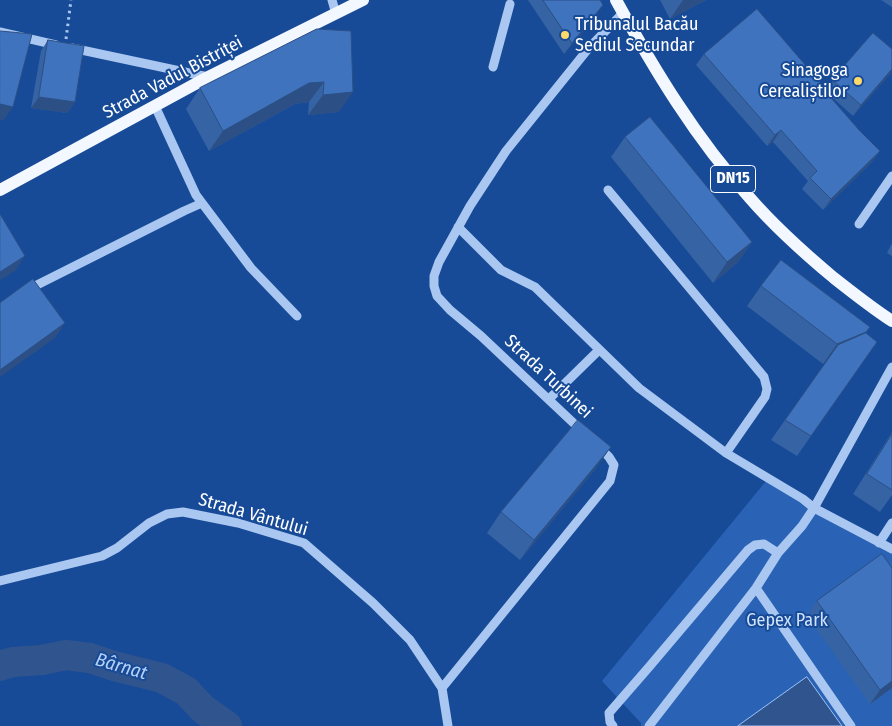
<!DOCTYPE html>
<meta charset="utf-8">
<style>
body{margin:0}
canvas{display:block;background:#174a97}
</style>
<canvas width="892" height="726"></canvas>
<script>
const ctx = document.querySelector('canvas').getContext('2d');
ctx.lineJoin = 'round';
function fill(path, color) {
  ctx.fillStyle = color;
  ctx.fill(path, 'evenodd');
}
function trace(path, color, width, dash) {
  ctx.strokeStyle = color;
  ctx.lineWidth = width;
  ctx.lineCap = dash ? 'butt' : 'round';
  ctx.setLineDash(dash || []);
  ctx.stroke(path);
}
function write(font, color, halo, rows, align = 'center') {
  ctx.font = font + ' "Fira Sans Condensed",sans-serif';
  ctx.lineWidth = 4;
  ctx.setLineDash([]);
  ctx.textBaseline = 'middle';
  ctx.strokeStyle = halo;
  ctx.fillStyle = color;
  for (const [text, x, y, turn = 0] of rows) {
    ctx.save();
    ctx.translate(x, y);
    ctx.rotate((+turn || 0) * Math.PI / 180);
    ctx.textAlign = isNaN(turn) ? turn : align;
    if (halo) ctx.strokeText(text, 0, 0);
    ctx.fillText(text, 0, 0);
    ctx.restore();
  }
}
fill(new Path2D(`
 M771,475L803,499L892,549V726H641V723L602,681Z`), '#2a63b5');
const water = new Path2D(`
 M807,677L842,726H738Z`);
fill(water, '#30558e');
trace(water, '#9cc1f4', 1);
trace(new Path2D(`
 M0,666L13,662L42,660L66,655L90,658L114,666L162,678L186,691L203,709L227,726`), '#30558e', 30);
trace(new Path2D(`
 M66,39L71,0`), '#a9c7f1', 3, [2.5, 4]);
trace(new Path2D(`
 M332,0L336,14
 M0,32L56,45
 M72,48L208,77
 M493,67L510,4
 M608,190L764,377L767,389L765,397L726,453
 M202,203L251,268L297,316
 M859,224L892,176
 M458,227L501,270L535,287L639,388L726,453L803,499L814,508L892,549
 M27,290L184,211L202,203L196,195L155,106
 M549,399L599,350
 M582,431L481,336L450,310L437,296L434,286V276L439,262L470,206L506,151L588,49L623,13
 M879,543L892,523
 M0,581L102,556L117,548L149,523L167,514L183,512L238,523L304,543L373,603L410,640L442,688L448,726
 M756,588L851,726
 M442,688L610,481L614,465L609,457L597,445
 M613,726L610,722L609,713L649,667L748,550L755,545L764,544L778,553
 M649,726L756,588L778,553L802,526L814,508L892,367`), '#a9c7f1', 9);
trace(new Path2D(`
 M616,0C654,69 696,139 749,197C775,227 804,253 834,278C853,293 872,308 892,321
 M0,190L208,77L363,0`), '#f3f7ff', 12);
fill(new Path2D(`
 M528,0H600L596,16L564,54Z
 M660,0H706L670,19Z
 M881,0H892V7Z
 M317,29L339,112L308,115L309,102L295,104L209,151L186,109L200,88Z
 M48,40L75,102L67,113L31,108L41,51Z
 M704,54L826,88L832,80L892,72L853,116L826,92L859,130L880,151L872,162L823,210L802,189L808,181L773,142L767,146L696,65Z
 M625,137L752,242L738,262L713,283L611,157Z
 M892,243V256L887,253Z
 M761,286L870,327L865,334L811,436L797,456L771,440L825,363L823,364L747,306Z
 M892,432V495L880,512L853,494Z
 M597,467L520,560L487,533L501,512Z
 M817,601L892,688L870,704L807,616Z`), '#3663a3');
fill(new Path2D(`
 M683,0H706L670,19Z
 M603,5L596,16L564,54L572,43Z
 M892,69V72L853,116L861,105Z
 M324,82L309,102L295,104L209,151L223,131L309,83Z
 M353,92L339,112L308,115L323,95Z
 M39,97L75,102L67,113L31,108Z
 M0,104L13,107L3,121L0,120Z
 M781,130L773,142L767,146L775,135Z
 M880,151L872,162L823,210L831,199Z
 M752,242L738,262L713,283L727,262Z
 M25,256L15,271L0,280V272Z
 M65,323L55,338L0,377V370Z
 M870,327L851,352L823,364L837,344Z
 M611,447L597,467L520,560L534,540Z
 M892,681V688L870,704L880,690Z`), '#2c5085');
const building = new Path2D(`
 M543,0H600L603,5L572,43Z
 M757,9L826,89L824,90L859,130L880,151L831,199L810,178L817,171L781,130L775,135L704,54Z
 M317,29L351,31L353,92L323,95L324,82L309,83L223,131L200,88Z
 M0,31L32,34L13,107L0,104Z
 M873,33L892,49V69L861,105L832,80Z
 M48,40L84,46L75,102L39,97Z
 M650,117L752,242L727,262L625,137Z
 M0,214L25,256L0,272Z
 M781,260L870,327L866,332L837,344L761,286Z
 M33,279L65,323L0,370V303Z
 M866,333L877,342L811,436L785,420L838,345Z
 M578,420L611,447L534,540L501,512Z
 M892,434V490L867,474Z
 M882,554L892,568V681L880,690L817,601Z`);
fill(building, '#3f73be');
trace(building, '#2c5085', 1);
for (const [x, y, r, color] of [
 [565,35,5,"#ffd969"],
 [858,81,5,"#ffd969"]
]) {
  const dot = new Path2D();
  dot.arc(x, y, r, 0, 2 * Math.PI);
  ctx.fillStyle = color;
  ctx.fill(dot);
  trace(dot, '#174a97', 2);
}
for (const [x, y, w] of [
 [733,179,45]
]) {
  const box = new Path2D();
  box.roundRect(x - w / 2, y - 13.5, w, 27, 4);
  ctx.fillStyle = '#174a97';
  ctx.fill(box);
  trace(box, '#fff', 1);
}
write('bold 16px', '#fff', null, [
 ["DN15",733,179]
]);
write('18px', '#fff', '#174a97', [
 ["Tribunalul Bacău",575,25],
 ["Sediul Secundar",575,46],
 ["Sinagoga",848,71,"right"],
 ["Cerealiștilor",848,92,"right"]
], 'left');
write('18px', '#fff', '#174a97', [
 ["Strada Vadul Bistriței",173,78,-28],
 ["Strada Turbinei",548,377,43],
 ["Strada Vântului",253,515,16]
]);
write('18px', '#d0e3fc', '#174a97', [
 ["Gepex Park",787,621]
]);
write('italic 19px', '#b5d1f8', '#174a97', [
 ["Bârnat",121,667,16]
]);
</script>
